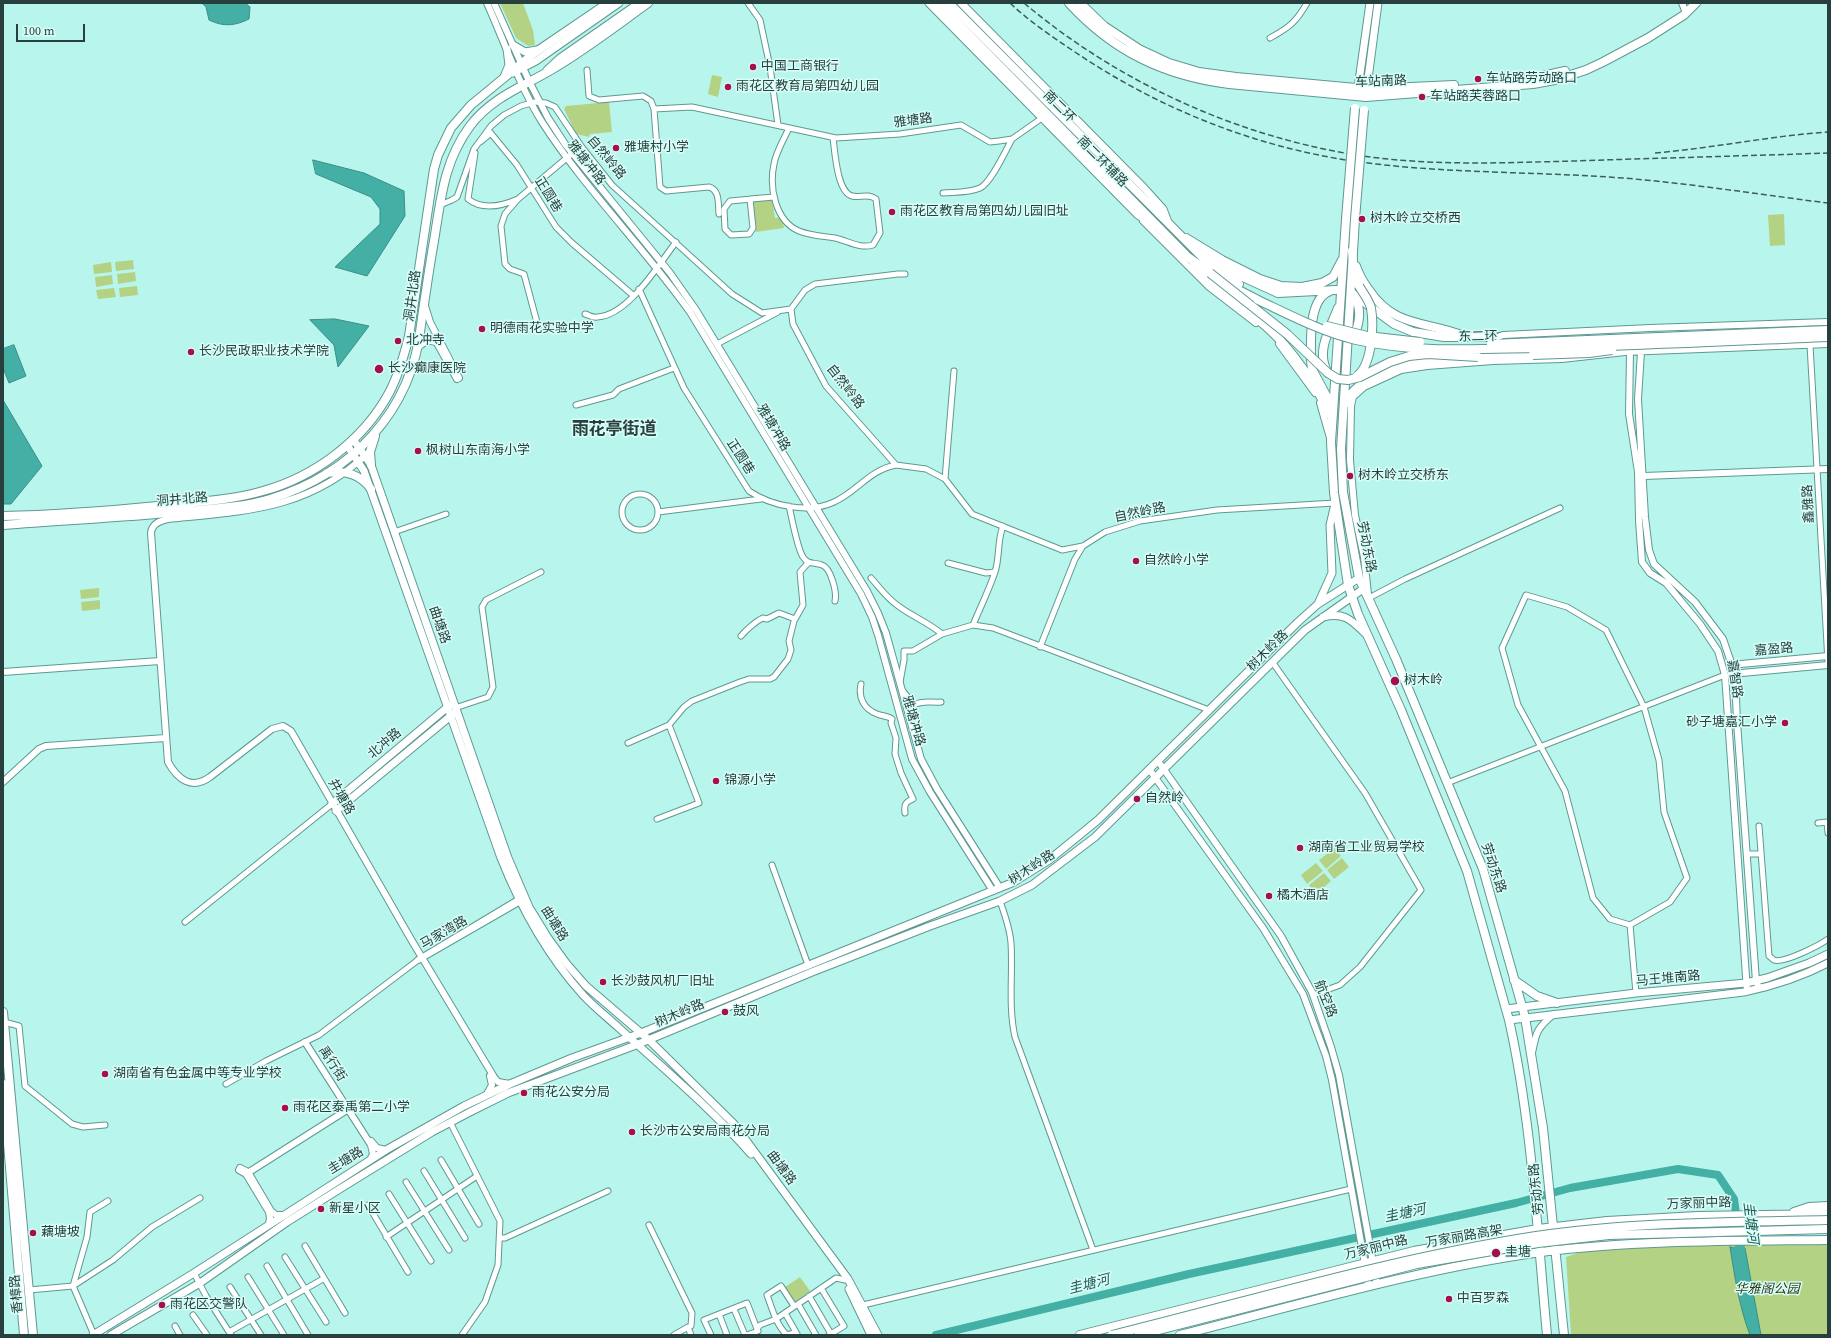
<!DOCTYPE html>
<meta charset="utf-8">
<style>
body{margin:0}
#map{position:relative;width:1831px;height:1338px;overflow:hidden;background:#b8f6ed;font-family:"Source Serif 4",serif}
canvas{display:block}
.frame{position:absolute;inset:0;border:4px solid #27403d;pointer-events:none}
.scale{position:absolute;left:16px;top:24px;width:69px;height:18px;box-sizing:border-box;border:2px solid #27403d;border-top:0;padding-left:5px;font-size:12px;line-height:14px;white-space:nowrap;color:#27403d;-webkit-text-stroke:3px #d9fdf8;paint-order:stroke}
</style>
<div id="map">
<canvas width="1831" height="1338"></canvas>
<div class="frame"></div>
<div class="scale">100 m</div>
</div>
<script>
const ctx = document.querySelector('canvas').getContext('2d');
ctx.lineJoin = 'round';
function fill(path, color) {
  ctx.fillStyle = color;
  ctx.fill(path, 'evenodd');
}
function trace(path, color, width, dash) {
  ctx.strokeStyle = color;
  ctx.lineWidth = width;
  ctx.lineCap = dash ? 'butt' : 'round';
  ctx.setLineDash(dash || []);
  ctx.stroke(path);
}
function write(font, color, halo, rows, align = 'center') {
  ctx.font = font + ' "Source Serif 4","Noto Sans SC",serif';
  ctx.lineWidth = 3;
  ctx.setLineDash([]);
  ctx.textBaseline = 'middle';
  ctx.strokeStyle = halo;
  ctx.fillStyle = color;
  for (const [text, x, y, turn = 0] of rows) {
    ctx.save();
    ctx.translate(x, y);
    ctx.rotate((+turn || 0) * Math.PI / 180);
    ctx.textAlign = isNaN(turn) ? turn : align;
    if (halo) ctx.strokeText(text, 0, 0);
    ctx.fillText(text, 0, 0);
    ctx.restore();
  }
}
fill(new Path2D(`
 M500,3H523L533,30L535,45L528,46L516,38Z
 M712,75L722,77L718,97L708,94Z
 M609,102L612,132L590,134L589,137L576,134L564,109L566,106Z
 M772,200L775,218L782,217L784,228L756,232L753,202Z
 M1784,214L1785,245L1770,246L1768,215Z
 M133,260L134,269L116,271L115,262Z
 M111,262L112,272L94,274L93,265Z
 M135,272L136,281L118,284L117,274Z
 M112,275L113,284L96,287L95,277Z
 M137,286L138,295L120,297L119,288Z
 M114,288L116,297L98,299L96,290Z
 M99,588V597L81,599L80,590Z
 M100,600V609L82,611L81,602Z
 M1335,848L1341,856L1326,869L1319,860Z
 M1342,858L1349,867L1334,879L1327,870Z
 M1316,863L1323,871L1307,884L1301,875Z
 M1324,873L1331,881L1316,894L1309,885Z
 M1828,1244V1335H1571L1566,1257L1598,1246Z
 M800,1277L810,1291L795,1302L785,1287Z`), '#b4d284');
const water = new Path2D(`
 M202,3H245L250,7L249,19C235,26 223,27 209,20L206,7Z
 M313,160L364,173L404,191L405,216L367,276L335,267L380,224V209L371,197L316,174Z
 M335,319L369,326L338,367L334,345L310,320Z
 M14,345L26,376L9,383L3,368V349Z
 M3,400L42,466L11,504H3Z
 M1730,1247L1738,1249L1745,1248L1761,1335H1750C1739,1306 1735,1278 1730,1247Z`);
fill(water, '#44afa4');
trace(water, '#3b8e85', 1);
trace(new Path2D(`
 M936,1335L1189,1274L1516,1203L1570,1188L1678,1169L1718,1175L1734,1199L1741,1249H1738L1740,1257`), '#44afa4', 8);
const minor = new Path2D(`
 M748,3L760,20L770,67L778,125
 M1270,38C1290,27 1296,22 1307,3
 M587,70L589,96L599,100L643,96L651,101L654,109L660,187L666,191L709,187C720,190 718,204 719,214
 M654,109L692,107L836,138L900,134L961,125L990,142L999,141L1012,139L1042,118
 M789,128C784,139 776,152 774,164C769,187 775,221 799,231C811,236 823,236 835,238C849,241 859,249 873,245L880,233L876,199C868,193 860,198 852,196C837,192 835,152 833,138
 M489,131L517,165L556,227L572,243L634,296
 M480,142L491,133
 M475,153L468,199C482,210 502,206 518,199L505,214L501,226L505,264L510,269L524,274L539,330
 M943,193C954,192 969,193 980,188C991,183 1006,150 1012,139
 M774,197L730,201L724,209L725,229L731,235L749,234L753,228L750,199L774,197
 M518,199L581,146
 M440,205L452,200L457,197L474,149L491,126L504,115L521,106L535,102L546,103L555,107L581,146L612,185L732,294L762,313L791,309L793,324L826,386L896,465L926,469L945,479L972,514L1062,550L1083,546L1105,532L1140,521L1217,510L1335,503
 M639,289L684,388L749,491C771,506 809,514 834,502C857,492 869,470 896,465
 M791,309L805,290L815,284L898,274H905
 M585,314C589,315 593,318 597,317C628,316 659,264 676,242
 M717,344L778,312
 M1810,345L1828,662
 M576,405L613,395L619,389L674,368
 M945,479L954,371
 M622 512a18 18 0 1 1 36 0a18 18 0 1 1-36 0Z
 M789,506C792,518 797,548 803,557C808,565 814,562 822,565C831,568 837,592 835,601
 M658,512L761,499
 M394,532L446,514
 M948,563L986,573L995,572
 M871,578C880,588 887,598 897,605C911,616 928,622 942,634
 M1526,595L1567,607L1606,630L1644,707L1659,760L1664,812L1687,878L1670,902L1630,925L1610,919L1593,898L1565,791L1518,705L1502,648Z
 M1369,598L1405,579L1560,508
 M973,625L993,628L1209,710
 M741,636C746,630 756,621 763,618L767,619L779,613L795,619
 M1040,647L1075,559L1083,546
 M1273,663L1365,793L1421,890L1360,967L1340,985L1313,995
 M900,682L904,660V651H913L942,634L973,625C980,608 989,590 995,572C1000,557 997,541 1003,526
 M861,684C858,698 864,709 877,714C882,716 888,716 892,719L891,723L896,738L895,754L901,773L913,799C905,802 904,805 905,813
 M903,691L914,705C923,700 931,703 941,702
 M455,708L488,697L493,687L482,607L486,600L541,572
 M628,743L669,725L684,707L692,701L740,682L749,679H770L774,677L788,659L791,650L789,641L794,621L803,605L800,572L808,563
 M1447,783L1725,675
 M657,819L699,803L669,725
 M1818,823L1827,822L1828,833
 M1759,826L1769,956C1771,957 1772,959 1774,960C1783,964 1820,945 1828,939
 M1747,854H1761
 M772,865L808,965
 M1000,901C1005,915 1010,929 1011,943C1013,975 1008,1006 1015,1037L1093,1250
 M185,922L332,804
 M1630,925L1636,993
 M4,1022L19,1026L25,1086L72,1124L83,1127L105,1125
 M226,1084L266,1061L319,1035L418,960
 M450,1122L500,1221L498,1265L485,1302L462,1335
 M441,1160L479,1224
 M424,1171L465,1238
 M406,1182L449,1250
 M389,1194L431,1261
 M368,1205L408,1272
 M649,1225L692,1313L691,1326L688,1327L691,1335
 M386,1237L477,1176
 M500,1238H505L608,1191
 M305,1246L345,1313
 M285,1257L326,1322
 M267,1266L308,1335
 M194,1273L206,1296L231,1335
 M248,1277L284,1335
 M230,1287L261,1335
 M821,1288L844,1326L829,1335
 M29,1290L73,1286L113,1260L152,1227L200,1198
 M809,1296L831,1334
 M798,1304L816,1335
 M863,1305L1351,1189
 M794,1306L781,1286L767,1295C772,1308 776,1325 787,1335L796,1332
 M734,1309L745,1335
 M785,1313L797,1334
 M719,1314L727,1335
 M193,1315L207,1335
 M175,1326L180,1335
 M229,1332L323,1279
 M94,1335L73,1286L87,1237L90,1212L108,1201
 M674,1335L688,1327
 M711,1335L704,1320L747,1303L757,1329
 M747,1335L758,1331L757,1329L760,1325L776,1319L836,1278L845,1280`);
const tertiary = new Path2D(`
 M487,3C504,41 520,87 542,122C585,189 643,246 690,312L861,594L872,617L878,635L912,759L930,792L993,891
 M494,3L529,81L548,118L565,144L670,273L696,310L867,591L878,613L886,633L921,759L937,789L1000,888
 M1682,3L1686,13
 M1143,221L1208,286L1256,323
 M1650,328L1828,322
 M1279,344L1315,393
 M417,349C422,343 429,338 437,343L457,379L459,378L430,322L425,306
 M1630,352L1629,414L1638,472L1639,521L1642,562L1650,573L1666,583L1700,624L1718,651L1725,675L1747,991
 M1641,352L1638,399L1645,517L1649,550L1654,564L1695,602L1723,639L1735,674L1737,722L1756,981L1759,988
 M1320,403L1330,438
 M368,453C308,510 246,511 168,519C159,521 152,524 151,533L168,762C178,780 192,790 210,777L272,729L283,726L291,731L412,941L494,1077L498,1082L510,1084
 M1644,476L1828,469
 M1368,594L1364,557L1355,515L1350,460L1351,406L1353,397L1364,387L1401,370L1427,366L1493,361L1562,359L1625,352L1828,344
 M1730,665L1828,656
 M3,672L160,661
 M1731,674L1828,665
 M1158,761L1281,936L1312,992L1331,1047L1339,1075L1377,1285
 M1149,769L1263,928L1303,994L1326,1056L1332,1080L1369,1287
 M3,782L39,749L46,746L166,738
 M523,897L418,960L524,899
 M305,1042L371,1145L373,1154L370,1160
 M1532,1053C1536,1032 1537,1028 1554,1014
 M487,1094L492,1085L490,1076
 M371,1141L377,1148L386,1150
 M246,1174L350,1108
 M269,1224L270,1218L269,1212L246,1174L239,1170L240,1168L248,1172L271,1211L276,1215H283`);
const secondary = new Path2D(`
 M929,3L1138,215L1155,226
 M961,3L1144,188L1163,209L1168,222
 M513,45L525,52L537,50
 M547,70L560,58L639,3
 M513,73L536,61L619,3
 M503,79L509,65L507,49
 M1366,94L1378,3
 M1357,95L1370,3
 M353,439L371,465L508,858L529,907L548,938L566,963L586,986L649,1040L734,1124L848,1279L878,1335
 M347,445L364,471L501,858C521,908 547,955 583,995C594,1007 607,1017 619,1028C664,1069 711,1108 751,1154
 M1318,604L1332,573L1330,525L1335,504
 M1323,617C1345,612 1351,620 1366,634
 M332,804L450,705
 M336,811L453,714
 M1506,1009L1636,993L1746,983L1767,978L1809,963L1828,954
 M1509,1020L1744,992C1773,986 1801,977 1828,963
 M849,1289L871,1335
 M93,1335L194,1273L386,1150L464,1106L510,1084L572,1058L641,1033L1014,882L1049,860L1098,820L1298,622L1318,604L1359,578
 M111,1335L200,1283L287,1222L338,1190L432,1132L468,1113L508,1093L636,1045L812,972L930,926L1000,901L1032,885L1095,837L1305,630L1363,589`);
const primary = new Path2D(`
 M1069,3C1113,51 1164,76 1229,84L1366,97L1533,84L1555,80L1586,70L1603,62L1648,38L1684,15L1696,3
 M1080,3L1104,26L1139,49L1169,63L1199,72L1236,77L1367,89L1454,85
 M1508,82L1534,78L1565,71
 M1346,219L1331,442L1334,493L1348,585L1358,614L1401,710L1467,871L1509,1020C1532,1123 1537,1230 1547,1335
 M1355,219L1341,449L1343,492L1359,578L1396,659L1483,869L1525,1017L1543,1128L1564,1335
 M1186,238L1222,260L1260,279L1281,286L1302,287L1322,283L1333,277L1342,260
 M1194,263C1217,289 1245,307 1270,330C1290,348 1318,387 1328,412
 M1356,266C1359,275 1363,282 1369,290C1394,328 1427,321 1464,336
 M1353,294C1363,309 1359,323 1354,338
 M1328,373C1315,352 1330,329 1338,308
 M1345,404C1353,382 1392,366 1414,362C1430,360 1446,360 1463,359
 M371,465L370,452L375,436
 M327,473C346,470 360,474 371,489
 M3,516C54,515 106,511 157,506C192,502 229,501 263,491C314,477 363,441 389,393C398,376 404,356 409,336L434,169L438,155L451,128L471,105L533,54L608,3
 M3,525C61,520 119,518 177,512C208,509 240,508 270,499C352,474 412,411 421,325C425,297 429,269 434,241C441,198 444,161 470,126C491,98 522,87 551,70C585,50 616,26 648,3
 M1514,980L1537,996L1557,1003
 M3,1012L33,1335
 M3,1084L24,1335
 M1794,1212L1809,1207L1828,1206
 M1080,1335L1414,1251L1538,1229L1607,1221L1698,1216L1828,1214
 M1180,1335C1299,1305 1418,1269 1541,1252C1636,1240 1732,1241 1828,1240`);
const trunk = new Path2D(`
 M938,3L1188,257L1216,277
 M949,3L1204,259L1214,268L1239,284
 M1352,251L1354,272L1359,286
 M1206,256L1232,272L1278,293L1336,290
 M1227,284L1258,300
 M1330,291C1308,299 1311,341 1311,360L1312,369L1327,397L1332,421
 M1353,294L1394,324L1413,332L1444,337H1498L1519,341
 M1478,357L1533,355`);
trace(minor, '#5e9992', 7);
trace(tertiary, '#5e9992', 8);
trace(secondary, '#5e9992', 9);
trace(primary, '#5e9992', 10);
trace(trunk, '#5e9992', 10);
trace(minor, '#fff', 5);
trace(tertiary, '#fff', 6);
trace(secondary, '#fff', 7);
trace(primary, '#fff', 8);
trace(trunk, '#fff', 8);
trace(new Path2D(`
 M1010,3C1029,21 1051,36 1072,50C1163,112 1267,152 1376,164C1454,173 1532,172 1609,177C1682,182 1755,194 1828,203
 M1024,3C1112,77 1221,129 1334,151C1413,167 1494,163 1574,161C1659,158 1743,156 1828,153
 M1655,153C1713,148 1770,136 1828,132`), '#3e5d59', 1.5, [6, 3]);
const tertiaryBridge = new Path2D(`
 M1498,337L1503,335L1650,328`);
const primaryBridge = new Path2D(`
 M1346,219L1355,108
 M1355,219L1364,110`);
const trunkBridge = new Path2D(`
 M1210,273L1287,334L1328,373L1338,379L1348,380L1360,377L1390,362L1409,356L1428,354L1478,357
 M1258,300C1290,315 1322,332 1356,340C1414,353 1478,349 1537,348C1634,346 1731,341 1828,337
 M1327,326L1367,336L1420,342
 M1491,344L1828,330
 M1533,355L1589,353L1612,350
 M1357,376C1372,365 1374,326 1371,308C1369,300 1363,293 1359,286
 M1112,1335C1253,1300 1393,1258 1536,1236C1632,1222 1731,1222 1828,1220
 M1139,1335L1417,1264L1538,1243L1609,1235L1828,1229`);
trace(tertiaryBridge, '#5e9992', 8, []);
trace(primaryBridge, '#5e9992', 10, []);
trace(trunkBridge, '#5e9992', 10, []);
trace(tertiaryBridge, '#fff', 6);
trace(primaryBridge, '#fff', 8);
trace(trunkBridge, '#fff', 8);
for (const [x, y, r, color] of [
 [753,67,4,"#a5104b"],
 [1478,79,4,"#a5104b"],
 [728,87,4,"#a5104b"],
 [1422,97,4,"#a5104b"],
 [616,148,4,"#a5104b"],
 [892,212,4,"#a5104b"],
 [1362,219,4,"#a5104b"],
 [482,329,4,"#a5104b"],
 [398,341,4,"#a5104b"],
 [191,352,4,"#a5104b"],
 [379,369,5,"#a5104b"],
 [418,451,4,"#a5104b"],
 [1350,476,4,"#a5104b"],
 [1136,561,4,"#a5104b"],
 [1395,681,5,"#a5104b"],
 [1785,723,4,"#a5104b"],
 [716,781,4,"#a5104b"],
 [1137,799,4,"#a5104b"],
 [1300,848,4,"#a5104b"],
 [1269,896,4,"#a5104b"],
 [603,982,4,"#a5104b"],
 [725,1012,4,"#a5104b"],
 [105,1074,4,"#a5104b"],
 [524,1093,4,"#a5104b"],
 [285,1108,4,"#a5104b"],
 [632,1132,4,"#a5104b"],
 [321,1209,4,"#a5104b"],
 [33,1233,4,"#a5104b"],
 [1496,1253,5,"#a5104b"],
 [1449,1299,4,"#a5104b"],
 [162,1305,4,"#a5104b"]
]) {
  const dot = new Path2D();
  dot.arc(x, y, r, 0, 2 * Math.PI);
  ctx.fillStyle = color;
  ctx.fill(dot);
  trace(dot, '#d9fdf8', 1.5);
}
write('13px', '#27403d', '#d9fdf8', [
 ["中国工商银行",761,67],
 ["车站路劳动路口",1486,79],
 ["雨花区教育局第四幼儿园",736,87],
 ["车站路芙蓉路口",1430,97],
 ["雅塘村小学",624,148],
 ["雨花区教育局第四幼儿园旧址",900,212],
 ["树木岭立交桥西",1370,219],
 ["明德雨花实验中学",490,329],
 ["北冲寺",406,341],
 ["长沙民政职业技术学院",199,352],
 ["长沙癫康医院",388,369],
 ["枫树山东南海小学",426,451],
 ["树木岭立交桥东",1358,476],
 ["自然岭小学",1144,561],
 ["树木岭",1404,681],
 ["砂子塘嘉汇小学",1777,723,"right"],
 ["锦源小学",724,781],
 ["自然岭",1145,799],
 ["湖南省工业贸易学校",1308,848],
 ["橘木酒店",1277,896],
 ["长沙鼓风机厂旧址",611,982],
 ["鼓风",733,1012],
 ["湖南省有色金属中等专业学校",113,1074],
 ["雨花公安分局",532,1093],
 ["雨花区泰禹第二小学",293,1108],
 ["长沙市公安局雨花分局",640,1132],
 ["新星小区",329,1209],
 ["藕塘坡",41,1233],
 ["圭塘",1505,1253],
 ["中百罗森",1457,1299],
 ["雨花区交警队",170,1305]
], 'left');
write('13px', '#27403d', '#d9fdf8', [
 ["车站南路",1381,82,-2],
 ["南二环",1059,107,45],
 ["雅塘路",913,121,-8],
 ["自然岭路",606,158,50],
 ["南二环辅路",1102,162,45],
 ["雅塘冲路",586,163,52],
 ["正圆巷",548,195,58],
 ["洞井北路",413,296,-82],
 ["东二环",1478,337,-1],
 ["自然岭路",845,387,52],
 ["雅塘冲路",773,428,59],
 ["正圆巷",740,457,57],
 ["洞井北路",182,500,-5],
 ["鑫雅路",1809,504,-93],
 ["自然岭路",1140,513,-12],
 ["劳动东路",1366,547,79],
 ["曲塘路",439,625,71],
 ["嘉盈路",1774,650,-5],
 ["树木岭路",1268,651,-45],
 ["嘉智路",1734,679,81],
 ["雅塘冲路",913,721,74],
 ["北冲路",385,744,-40],
 ["井塘路",341,797,60],
 ["树木岭路",1032,868,-33],
 ["劳动东路",1493,868,71],
 ["曲塘路",554,924,58],
 ["马家湾路",444,933,-30],
 ["马王堆南路",1668,979,-5],
 ["航空路",1325,999,68],
 ["树木岭路",680,1014,-23],
 ["禹行街",332,1064,57],
 ["圭塘路",346,1161,-32],
 ["曲塘路",781,1168,54],
 ["劳动东路",1537,1189,-96],
 ["万家丽中路",1699,1204,-2],
 ["万家丽路高架",1464,1237,-10],
 ["万家丽中路",1376,1248,-14],
 ["香樟路",17,1294,-95]
]);
write('italic 13px', '#2f3c17', '#d9fdf8', [
 ["华雅阁公园",1767,1290]
]);
write('italic 14px', '#215c56', '#d9fdf8', [
 ["圭塘河",1405,1214,-12],
 ["圭塘河",1750,1223,83],
 ["圭塘河",1089,1285,-14]
]);
write('bold 17px', '#27403d', '#d9fdf8', [
 ["雨花亭街道",614,430]
]);
</script>
